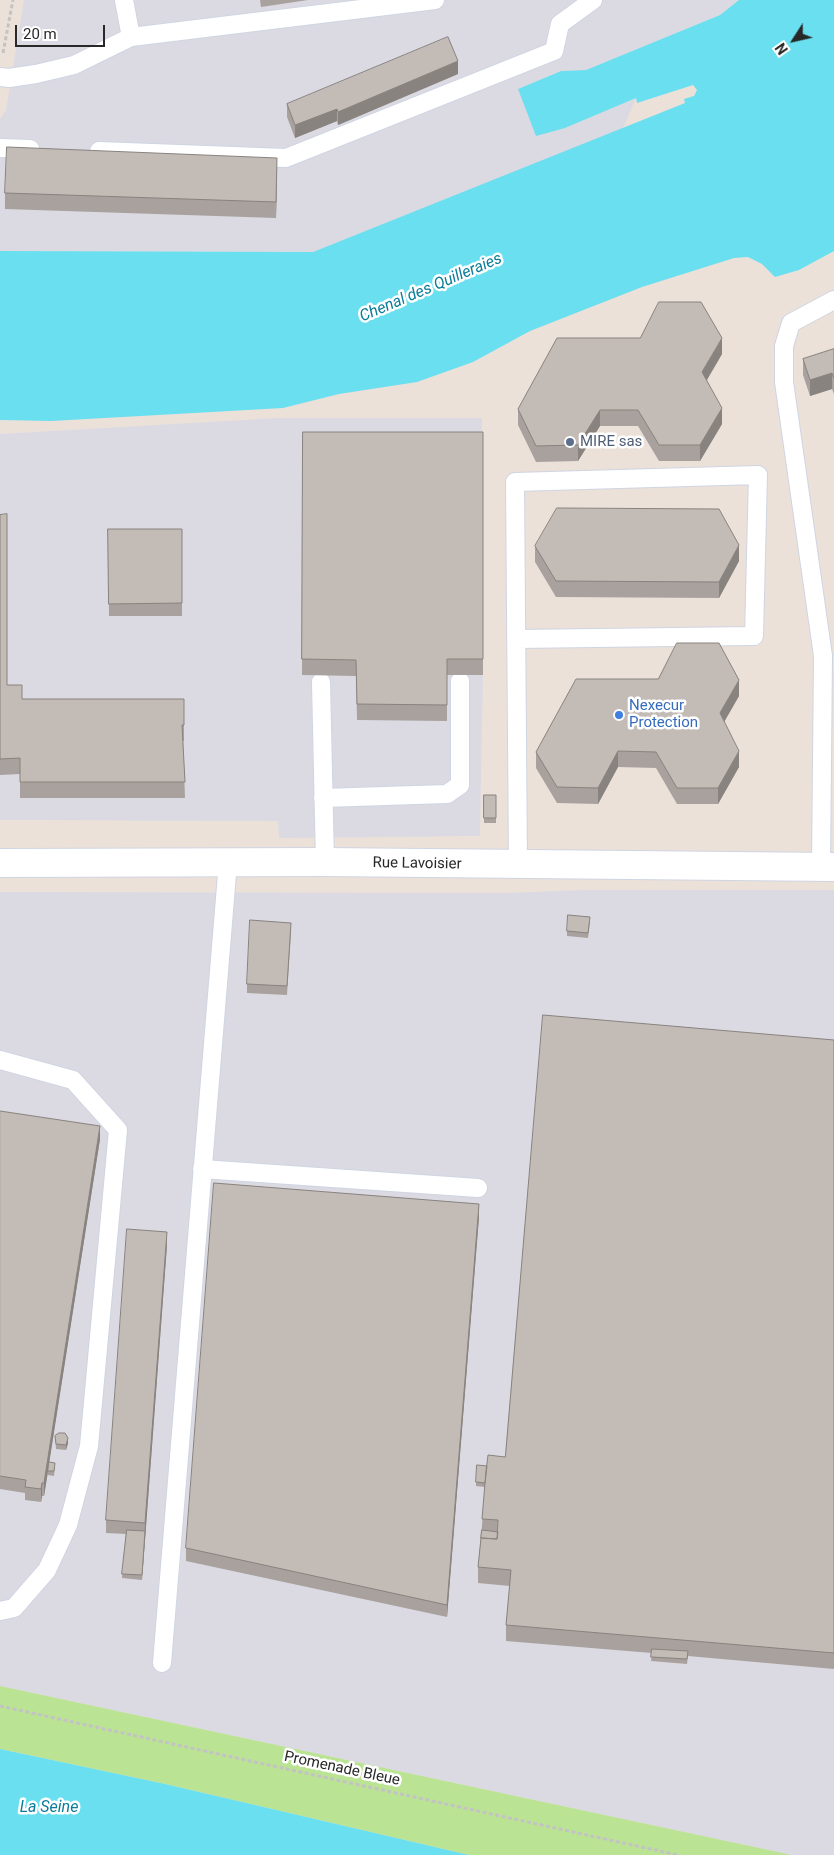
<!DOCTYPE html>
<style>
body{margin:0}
#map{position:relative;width:834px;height:1855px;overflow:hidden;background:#ebe1d9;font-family:Roboto,sans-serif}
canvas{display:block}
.north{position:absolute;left:769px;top:15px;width:50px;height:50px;-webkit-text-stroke:4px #fff;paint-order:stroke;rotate:235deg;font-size:14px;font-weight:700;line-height:20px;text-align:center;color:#282828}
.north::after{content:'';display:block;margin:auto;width:18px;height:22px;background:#282828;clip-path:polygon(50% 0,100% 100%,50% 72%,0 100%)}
.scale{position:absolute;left:15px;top:25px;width:90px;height:22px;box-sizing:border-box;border:2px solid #282828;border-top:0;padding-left:6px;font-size:15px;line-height:18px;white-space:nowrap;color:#282828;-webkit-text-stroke:4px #fff;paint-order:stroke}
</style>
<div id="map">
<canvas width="834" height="1855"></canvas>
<div class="north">N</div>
<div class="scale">20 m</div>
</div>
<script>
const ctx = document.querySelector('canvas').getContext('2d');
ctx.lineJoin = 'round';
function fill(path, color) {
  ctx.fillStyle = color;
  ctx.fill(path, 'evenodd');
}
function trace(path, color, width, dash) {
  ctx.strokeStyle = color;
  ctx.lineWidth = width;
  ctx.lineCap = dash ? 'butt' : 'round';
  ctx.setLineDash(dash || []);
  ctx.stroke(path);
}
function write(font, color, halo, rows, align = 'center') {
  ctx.font = font + ' Roboto,sans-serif';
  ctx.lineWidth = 5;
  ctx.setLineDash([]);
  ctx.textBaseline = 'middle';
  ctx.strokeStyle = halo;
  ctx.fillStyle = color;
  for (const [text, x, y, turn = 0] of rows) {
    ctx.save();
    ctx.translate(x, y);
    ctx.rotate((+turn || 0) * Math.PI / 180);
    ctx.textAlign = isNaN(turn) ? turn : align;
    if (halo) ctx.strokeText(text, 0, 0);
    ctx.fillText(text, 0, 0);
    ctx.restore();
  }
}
fill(new Path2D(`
 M24,0H739L720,15L586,70L560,71L518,89L565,128L636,98L623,129L313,252L0,251V119L6,110Z
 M278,418H482L483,675L480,836L279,838L278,821L0,820V434Z
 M585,890H834V1855H792L0,1686V892L505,893Z`), '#dbdae3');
fill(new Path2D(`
 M0,1686L792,1855H469L165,1784L0,1749Z`), '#bae394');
fill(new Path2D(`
 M739,0H834V251L799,270L775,277L762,264L748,257L734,258L642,287L530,331L473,362L417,382L339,394L283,408L51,421L0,420V251L313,252L685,103L684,99L694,96L697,90L693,85L637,103L636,98L565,128L536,136L518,89L561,71L586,70L720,15Z
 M0,1749L165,1784L469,1855H0Z`), '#69dff0');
const lane = new Path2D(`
 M124,0L131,37
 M0,77L9,78L36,74L74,65L131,37L435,0
 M0,148L30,149
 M99,151L286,158L554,51L560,24L593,0
 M516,639L754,636L758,475L515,482L518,866
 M321,682L325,862
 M323,798L447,794L460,785V681
 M821,867L823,656L784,382V346L791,323L834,300
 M0,1060L73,1080L118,1130L89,1446L68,1525L47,1570L14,1608L0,1611
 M202,1169L478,1188
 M162,1663L228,862`);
const street = new Path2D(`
 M0,863L325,862L834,867`);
trace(lane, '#cfd5e2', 20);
trace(street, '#cfd5e2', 30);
trace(new Path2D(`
 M3,53L13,0
 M0,1706L678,1855`), '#c3c3c3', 3, [4, 2.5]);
trace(lane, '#fff', 18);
trace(street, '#fff', 28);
fill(new Path2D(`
 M260,0H308L261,7Z
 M458,74L338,125L337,121L295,138L287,117V104Z
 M277,174L276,218L5,209V193Z
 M834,349V394L832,389L810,396L803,375V359Z
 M722,354L707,380L722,424L700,461H659L638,426H600L578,461L536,462L518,425V409Z
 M303,432H483V675H447V721L357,720L356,676L302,675Z
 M0,515L7,685L22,699H184V741H183L185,798H20V774L0,775Z
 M108,529H182V616H109Z
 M535,546L739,561L719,598L556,597L535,562Z
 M739,696L724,722L739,767L718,804H677L656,768L618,767L598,804L557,803L536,768V752Z
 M484,795H496V823H484Z
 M590,922L588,938L567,936V931Z
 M291,932L287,995L247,993V984Z
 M834,1040V1669L688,1656L687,1664L651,1661L652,1653L506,1641V1625L510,1586L478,1583V1567L481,1538L485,1487L476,1486V1482L487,1466L505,1457Z
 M0,1106V1111L100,1139L49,1462L55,1467L54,1476L48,1475V1472L44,1496H42L41,1502L25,1500V1493L0,1489Z
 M479,1217L447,1617L186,1561V1548Z
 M167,1245L142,1580L122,1578L126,1534L106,1533V1520Z
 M55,1436L68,1443L66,1450L56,1449Z`), '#a8a19d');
fill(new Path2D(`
 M458,61V74L338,125V112Z
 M337,109V121L295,138V125Z
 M277,158V174L276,218V202Z
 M722,338V354L702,388V372Z
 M832,373V389L810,396V380Z
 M722,408V424L700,461V445Z
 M600,410V426L578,461V445Z
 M739,545V561L719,598V582Z
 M739,680V696L720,729V713Z
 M618,751V767L598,804V788Z
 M739,751V767L718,804V788Z
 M100,1126V1139L44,1496V1483Z
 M479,1204V1217L447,1617V1605Z
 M167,1232V1245L142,1580L145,1523Z
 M68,1438V1443L66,1450V1445Z
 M42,1483V1496L41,1502V1489Z`), '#88837f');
const building = new Path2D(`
 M448,37L458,61L338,112L337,109L295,125L287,104Z
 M7,147L277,158L276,202L5,193Z
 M659,302H701L722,338L702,372L722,408L700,445H659L638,410H600L578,445L536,446L518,409L557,338H640Z
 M834,349V378L832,373L810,380L803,359Z
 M303,432H483V659H447V705L357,704L356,660L302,659Z
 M557,508L719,509L739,545L719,582L556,581L535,546Z
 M7,514V685H22V699H184V725H182L185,782H20V758L0,759V515Z
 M108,529H182V603L109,604Z
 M677,643H719L739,680L720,713L739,751L718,788H677L656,752L618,751L598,788L557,787L536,752L576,679H658Z
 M484,795H496V818H484Z
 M568,915L590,917L588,933L567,931Z
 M250,920L291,923L287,986L247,984Z
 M543,1015L834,1040V1653L506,1625L511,1570L478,1567L481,1538L497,1539L498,1520L482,1519L486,1471L488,1455L505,1457Z
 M0,1111L100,1126L44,1483H42L41,1489L25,1487L26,1480L0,1476Z
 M214,1183L479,1204L447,1605L186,1548Z
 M127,1229L167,1232L145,1523L106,1520Z
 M59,1433H65L68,1438L66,1445L56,1444L55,1436Z
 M49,1462L55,1463L54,1471H48Z
 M477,1465L487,1466L485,1483L476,1482Z
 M127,1530L145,1531L142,1575L122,1574Z
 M482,1530L498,1532L497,1539L481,1538Z
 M652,1649L688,1651L687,1659L651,1657Z`);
fill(building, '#c3bbb6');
trace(building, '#88837f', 1);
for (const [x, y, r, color] of [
 [570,442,5,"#5c6f8a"],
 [619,715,5,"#3f7fe0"]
]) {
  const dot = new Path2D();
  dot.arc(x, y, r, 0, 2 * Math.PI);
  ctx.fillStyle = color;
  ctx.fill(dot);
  trace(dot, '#fff', 2);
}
write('15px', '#4e5e75', '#fff', [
 ["MIRE sas",580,442]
], 'left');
write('15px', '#366cbe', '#fff', [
 ["Nexecur",629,706],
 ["Protection",629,723]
], 'left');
write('15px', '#282828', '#fff', [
 ["Rue Lavoisier",417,864,1],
 ["Promenade Bleue",342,1769,12]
]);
write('italic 16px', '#0b7d99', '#fff', [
 ["Chenal des Quilleraies",431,288,-23],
 ["La Seine",49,1808]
]);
</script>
